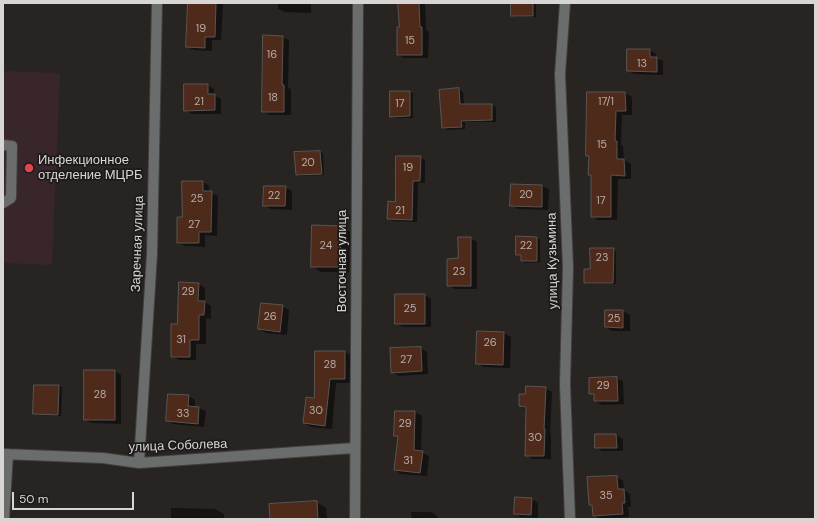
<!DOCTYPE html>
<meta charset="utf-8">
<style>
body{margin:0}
#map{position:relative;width:818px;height:522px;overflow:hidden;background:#272422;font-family:"DM Sans",sans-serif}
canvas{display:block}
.frame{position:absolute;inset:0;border:4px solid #d8d6d5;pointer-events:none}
.scale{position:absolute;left:12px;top:492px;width:122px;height:18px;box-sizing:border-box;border:2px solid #d8d6d5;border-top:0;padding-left:5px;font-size:12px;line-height:14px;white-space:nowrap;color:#d8d6d5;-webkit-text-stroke:3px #1d1b19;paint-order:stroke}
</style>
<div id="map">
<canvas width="818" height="522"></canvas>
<div class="frame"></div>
<div class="scale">50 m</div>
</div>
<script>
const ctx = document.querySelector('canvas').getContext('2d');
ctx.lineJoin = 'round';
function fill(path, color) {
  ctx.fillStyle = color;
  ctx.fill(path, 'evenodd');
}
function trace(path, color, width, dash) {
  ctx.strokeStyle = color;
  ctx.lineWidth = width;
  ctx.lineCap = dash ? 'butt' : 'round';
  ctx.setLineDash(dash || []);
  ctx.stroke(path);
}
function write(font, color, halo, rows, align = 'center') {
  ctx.font = font + ' "DM Sans",sans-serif';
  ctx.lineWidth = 3.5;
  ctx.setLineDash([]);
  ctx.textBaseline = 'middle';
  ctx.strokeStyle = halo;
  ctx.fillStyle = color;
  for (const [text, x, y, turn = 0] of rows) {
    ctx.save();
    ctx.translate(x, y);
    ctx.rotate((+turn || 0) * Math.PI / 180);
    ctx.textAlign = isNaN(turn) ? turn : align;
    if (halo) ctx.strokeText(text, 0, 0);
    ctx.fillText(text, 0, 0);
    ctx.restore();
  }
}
fill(new Path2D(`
 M3,71L60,73L52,265L3,263Z`), '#39262a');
fill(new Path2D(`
 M188,3H221L223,4L221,40H212V51L194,50L187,47Z
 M278,3H311V13L285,12L278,9Z
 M399,3H425L426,30L429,32L428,58H404L398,55L400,28Z
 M512,3H536V17H515L512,15Z
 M282,37L289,40L288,88L291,89V115H270L263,112Z
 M650,50L656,54V58L663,61V75L634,74L628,71Z
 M208,85L214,89V95L221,99V114H192L185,110Z
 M459,89L463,92L464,105H492L496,107V122H465V129L447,130L443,128Z
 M410,92L413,93V118H394L391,116Z
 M588,93H625L632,97V115H622L621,145L623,146L624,160L631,164V179H618L617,220H598L592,216V176L589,174L590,157L587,155Z
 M320,152L323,153L324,175L299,176L296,175Z
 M420,157L425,160V183H418L417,222L393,221L388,219Z
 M203,182L209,186V192L218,196L217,236L205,235V247L185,246L178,243Z
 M512,185L542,186L549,189L548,210L518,209L511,205Z
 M285,187L292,191V210L271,209L264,205Z
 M341,227L350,232L349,272H321L312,266Z
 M470,238L477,242V289H455L448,285L459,259Z
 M537,238L540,239V262L525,263L522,261V256L517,255Z
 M613,249L616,251V284H588L585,282L591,270Z
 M199,284L205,288V302L211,306V319L206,318V344H196V360H179L172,356L178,325Z
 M425,295L431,299V327H402L396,323Z
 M282,306L289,310L287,335L266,333L259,329Z
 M606,311H623L630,315V331H612L606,327Z
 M478,332L504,333L511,337L510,368L484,367L477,363Z
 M421,348L427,352L428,374L399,376L392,372Z
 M316,352H345L352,356L351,383H336L332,429L311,427L304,423L315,399Z
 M115,371L121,375V424L92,423L85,420Z
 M617,378L623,381L624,404L602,405L595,401V396L590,393Z
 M59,386L62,387L61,416L37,415L34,414Z
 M546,388L552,392L550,433L551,434V459H532L526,455L527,410L520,406L526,395Z
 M189,396L195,400V407L199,408L206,411L204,427L173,424L167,420Z
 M396,412H415L422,416L421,452L429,456L427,476L401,474L395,470L398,437L395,435Z
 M616,435L623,439V451H602L596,447Z
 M617,477L623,481L624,490L630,494L631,507H628L629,517L600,519L594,515L593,507L590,504Z
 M532,499L538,503V518L521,517L515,514Z
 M316,502L326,508L327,519H271Z
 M171,508L215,509L224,514V519H171Z
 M411,512H431L437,516V519H412Z`), '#0007');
const building = new Path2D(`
 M188,3H216L215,37H205V48L186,47Z
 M398,3H419L420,27H422V55H397V27H399Z
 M511,3H533V16H511Z
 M263,35L283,36L282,85H284V112H262Z
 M627,49H650V57H657V72L627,71Z
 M184,84H208V94H215V110L184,111Z
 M459,88L460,104H492V120L461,121L462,127L442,128L439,90Z
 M390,91H410V116L390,117Z
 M587,92H625L626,111H616L615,141H617V159H624L625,176L611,175V217H591V175H588L589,156H586Z
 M320,151L322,174L296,175L294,152Z
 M396,156H421L420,181H413L412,220L387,219L388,201L395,202Z
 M182,181H203V191H212L211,232H199V243H177V217H182Z
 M511,184L542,185V207L510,206Z
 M264,186H286L285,206H263Z
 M312,225L341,226L340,267H311Z
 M516,236L537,237V261H521V255H516Z
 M458,237H471V286H447V259L458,258Z
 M590,248H614L613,283H584V269H590Z
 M179,282L199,283L198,301H205L204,315H199V340H190V357H171V324H177Z
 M395,294H425V324H395Z
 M261,303L283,305L280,332L258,329Z
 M605,310H623V328L605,327Z
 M477,331L504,332L503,365L476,364Z
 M421,347L422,371L391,373L390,348Z
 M315,351H345V379H330L325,426L303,423L306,397L314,398Z
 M84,370H115V420H84Z
 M617,377L618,401H594V394H589V378Z
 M34,385H59L58,415L33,414Z
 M526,386L546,387L544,429H545L544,456H525L526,407L519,406V394H525Z
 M168,394L189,395L188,406L199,407L198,424L166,421Z
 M395,411H415L414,450L423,451L420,473L394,470L398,436H394Z
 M595,434H616L617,448H595Z
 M617,476L618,489H624L625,503H622L623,514L593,516L592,505H589L587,477Z
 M515,497L532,498L531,515L514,514Z
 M317,501L318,519H270L269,504Z`);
fill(building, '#4e2a1b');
trace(building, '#595554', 1);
const minor = new Path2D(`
 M565,3L560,74L568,267L565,384L570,519
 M3,145L12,146L11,198L3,203
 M3,454L103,458L139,463L354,448
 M139,463L152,254L157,3
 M4,519L8,454
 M355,519L358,3`);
trace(minor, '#43403f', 12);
trace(minor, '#6b6d6d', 10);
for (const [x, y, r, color] of [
 [29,168,5,"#e0444e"]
]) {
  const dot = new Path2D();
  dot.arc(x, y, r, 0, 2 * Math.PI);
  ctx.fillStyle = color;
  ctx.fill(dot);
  trace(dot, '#1d1b19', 1.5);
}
write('11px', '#b6aba6', null, [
 ["19",201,29],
 ["15",410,41],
 ["16",272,55],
 ["13",642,64],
 ["18",273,98],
 ["21",199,102],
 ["17/1",606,102],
 ["17",400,104],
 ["15",602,145],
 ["20",308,163],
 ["19",408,168],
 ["20",526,195],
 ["22",274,196],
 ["25",197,199],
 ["17",601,201],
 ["21",400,211],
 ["27",194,225],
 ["24",326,246],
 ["22",526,246],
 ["23",602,258],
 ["23",459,272],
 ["29",188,292],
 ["25",410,309],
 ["26",270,317],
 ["25",614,319],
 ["31",181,340],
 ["26",490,343],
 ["27",406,360],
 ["28",330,365],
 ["29",603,386],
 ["28",100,395],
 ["30",316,411],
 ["33",183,414],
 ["29",405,424],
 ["30",535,438],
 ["31",408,461],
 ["35",606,496]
]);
write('13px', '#d8d6d5', '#1d1b19', [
 ["Инфекционное",38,161],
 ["отделение МЦРБ",38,176]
], 'left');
write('13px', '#d8d6d5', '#1d1b19', [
 ["Заречная улица",138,244,-88],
 ["Восточная улица",343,261,-90],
 ["улица Кузьмина",553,261,-91],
 ["улица Соболева",178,446,-2]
]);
</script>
